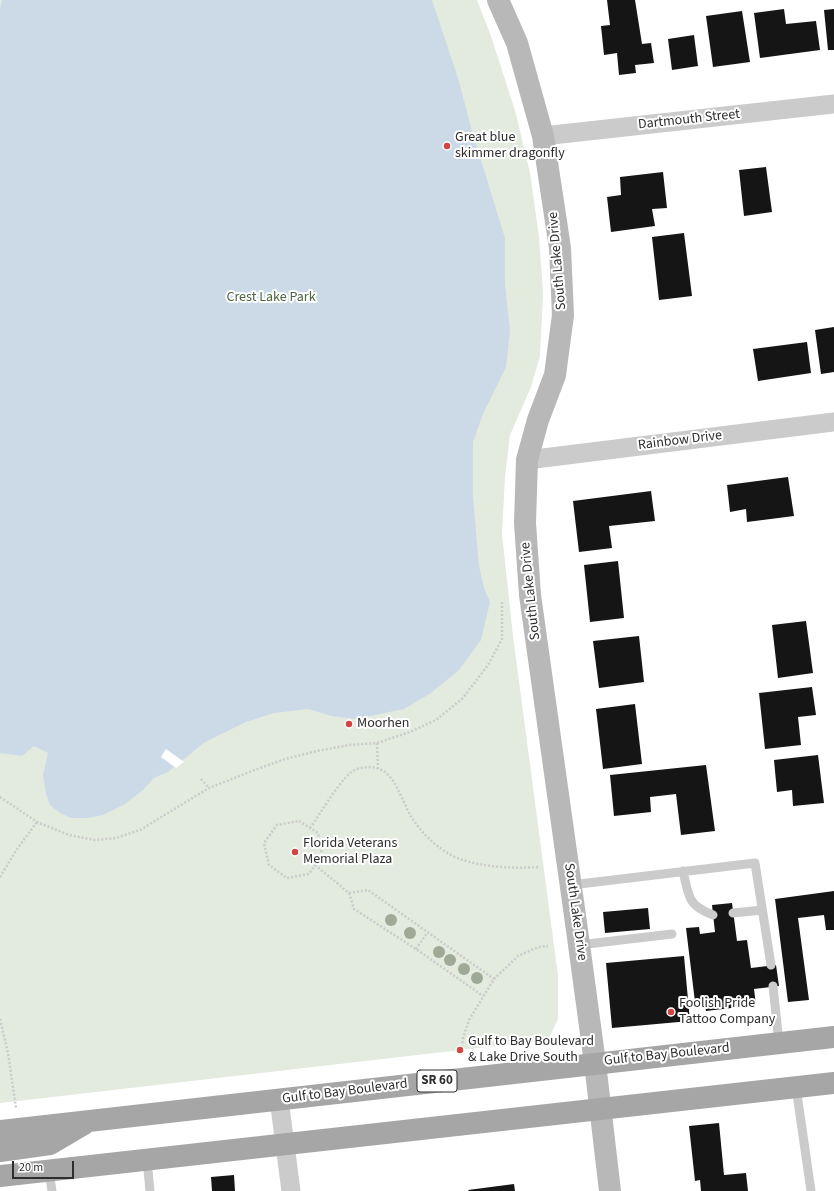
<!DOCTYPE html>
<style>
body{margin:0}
#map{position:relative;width:834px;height:1191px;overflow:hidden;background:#fff;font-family:"Source Sans 3",sans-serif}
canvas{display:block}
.scale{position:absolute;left:12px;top:1161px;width:62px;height:18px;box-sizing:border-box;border:2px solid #2e2e2e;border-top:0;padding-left:5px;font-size:12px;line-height:14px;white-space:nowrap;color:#2e2e2e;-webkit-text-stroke:3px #fff;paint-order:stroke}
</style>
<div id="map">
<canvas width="834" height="1191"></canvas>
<div class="scale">20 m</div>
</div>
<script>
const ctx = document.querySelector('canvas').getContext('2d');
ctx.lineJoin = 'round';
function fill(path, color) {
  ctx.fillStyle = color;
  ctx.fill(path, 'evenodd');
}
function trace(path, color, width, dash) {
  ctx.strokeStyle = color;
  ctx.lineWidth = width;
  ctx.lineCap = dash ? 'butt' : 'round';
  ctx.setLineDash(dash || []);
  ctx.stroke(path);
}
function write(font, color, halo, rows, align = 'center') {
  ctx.font = font + ' "Source Sans 3",sans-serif';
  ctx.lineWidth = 4;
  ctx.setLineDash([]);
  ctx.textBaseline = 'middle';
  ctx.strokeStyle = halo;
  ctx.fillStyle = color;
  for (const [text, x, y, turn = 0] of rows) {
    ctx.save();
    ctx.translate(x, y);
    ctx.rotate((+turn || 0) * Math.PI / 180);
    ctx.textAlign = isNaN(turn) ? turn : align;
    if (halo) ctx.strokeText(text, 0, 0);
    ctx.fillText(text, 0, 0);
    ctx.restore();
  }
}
fill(new Path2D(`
 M0,0H477L492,39L516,114L530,173L539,237L543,293L540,356L531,387L510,435L505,477L502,534L513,636L558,976V1019L548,1040L0,1103Z`), '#e3eade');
fill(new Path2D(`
 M2,0H432L458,78L472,131L505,238V284L510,331L506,367L483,414L473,442V497L479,566L484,588L490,602L481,640L459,670L431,693L404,709L355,719L332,716L308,709L274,713L246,722L205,742L168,772L154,778L143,790L125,804L103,815L88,818H71L60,813L50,805L46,794L43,775L48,753L34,746L22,756L0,753V9Z`), '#ccdae8');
fill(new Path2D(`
 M166,749L184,762L176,768L161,757Z`), '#fff');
fill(new Path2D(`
 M607,0H635L642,44L651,43L654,63L635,65L636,73L619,75L617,53L604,55L601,26L610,25Z
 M784,9L786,24L816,21L820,50L760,58L754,13Z
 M834,9V50H828L824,10Z
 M742,11L750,62L713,67L706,16Z
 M694,35L698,66L672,70L668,39Z
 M766,167L772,212L744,216L739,170Z
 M663,172L667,208L652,209L655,226L611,232L607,197L621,195L620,177Z
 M684,233L692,296L659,300L652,237Z
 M834,327V372L821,374L815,330Z
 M807,342L811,373L758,381L753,349Z
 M788,477L794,516L747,522L746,509L730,512L727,485Z
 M651,491L655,521L609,526L612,548L579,552L573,501Z
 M618,561L624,618L590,622L584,565Z
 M806,621L813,673L778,678L772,625Z
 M639,636L644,682L599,688L593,641Z
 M812,687L816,715L798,717L801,745L765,749L759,693Z
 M635,704L642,764L603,769L596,709Z
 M818,755L824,803L793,806L792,790L777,792L774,760Z
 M706,765L715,831L681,835L676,794L650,797L651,812L614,816L610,775Z
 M834,891V930H826L824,915L798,918L809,1000L788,1002L775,899Z
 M732,903L737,941L747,940L751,968L776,965L779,986L754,989L756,1005L706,1011L704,1001L695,1002L686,928L699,927L700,934L715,932L712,905Z
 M648,908L650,929L605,933L603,912Z
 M684,956L690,1021L612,1028L606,963Z
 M719,1123L724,1175L746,1173L748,1191H701L700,1180L695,1181L689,1126Z
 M234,1175L235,1191H212L211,1177Z
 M514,1184L515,1191H469L468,1190Z`), '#151515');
trace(new Path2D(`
 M377,743L378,769
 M201,779L209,788
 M0,797L37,822L69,835L95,840L116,838L140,830L209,788L252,771L285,759L317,751L349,745L377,743L410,732L436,720L463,698L488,665L502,639V602
 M299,821L318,833L322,855L309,874L287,878L269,865L264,843L277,825Z
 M310,828C320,815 343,773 357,769C394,758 398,796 412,818C421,832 434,845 449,854C472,867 513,869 538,867
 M315,865L349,893L354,909L416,949L483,996
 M0,877L17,849L37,822
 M349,893L368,890L494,979
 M416,949L427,933
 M0,1019L8,1053L16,1108
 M461,1055L463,1038L469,1020L494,979L518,956L538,947L548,946`), '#cbcbcb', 2.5, [2, 2]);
trace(new Path2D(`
 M683,871C689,896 687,905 713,915
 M571,885L755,863L771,965
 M733,913L762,910
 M579,945L672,934
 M773,986L779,1043
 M796,1087L811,1191
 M147,1160L150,1191
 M49,1171L52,1191`), '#cbcbcb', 9);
trace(new Path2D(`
 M543,136L834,104
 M527,460L834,422
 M279,1099L291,1191`), '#cbcbcb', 19);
trace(new Path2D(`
 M498,0L517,43L543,136L560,248L563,315L555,375L538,420L527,460L525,523L530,595L577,930L595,1063L610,1191`), '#b8b8b8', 22);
trace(new Path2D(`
 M0,1131L834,1037
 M0,1151L50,1144L84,1124
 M0,1176L834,1083`), '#a6a6a6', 22);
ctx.fillStyle = '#9eaa96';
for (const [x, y] of [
 [391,920],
 [410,933],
 [439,952],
 [450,960],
 [464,969],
 [477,978]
]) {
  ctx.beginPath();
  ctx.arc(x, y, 6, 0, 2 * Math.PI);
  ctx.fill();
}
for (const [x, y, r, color] of [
 [447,146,4,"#d34543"],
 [349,724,4,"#d34543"],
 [295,852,4,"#d34543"],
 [671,1012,4,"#d34543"],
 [460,1050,4,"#d34543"]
]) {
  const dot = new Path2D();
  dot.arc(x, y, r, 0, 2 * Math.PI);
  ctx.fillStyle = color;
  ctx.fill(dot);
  trace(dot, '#fff', 1.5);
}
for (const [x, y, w] of [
 [437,1081,40]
]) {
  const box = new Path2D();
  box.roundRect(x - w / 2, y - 11, w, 22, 3);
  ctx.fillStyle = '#fff';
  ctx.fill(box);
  trace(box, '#2e2e2e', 1);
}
write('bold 13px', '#2e2e2e', null, [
 ["SR 60",437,1081]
]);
write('14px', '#2e2e2e', '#fff', [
 ["Dartmouth Street",689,120,-6],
 ["South Lake Drive",558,261,-95],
 ["Rainbow Drive",680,441,-7],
 ["South Lake Drive",531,591,-96],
 ["South Lake Drive",575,912,82],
 ["Gulf to Bay Boulevard",667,1055,-6],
 ["Gulf to Bay Boulevard",345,1092,-7]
]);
write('14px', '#2e2e2e', '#fff', [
 ["Great blue",455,138],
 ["skimmer dragonfly",455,154],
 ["Moorhen",357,724],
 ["Florida Veterans",303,844],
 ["Memorial Plaza",303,860],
 ["Foolish Pride",679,1004],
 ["Tattoo Company",679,1020],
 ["Gulf to Bay Boulevard",468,1042],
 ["& Lake Drive South",468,1058]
], 'left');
write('14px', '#4e6540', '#fff', [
 ["Crest Lake Park",271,298]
]);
</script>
